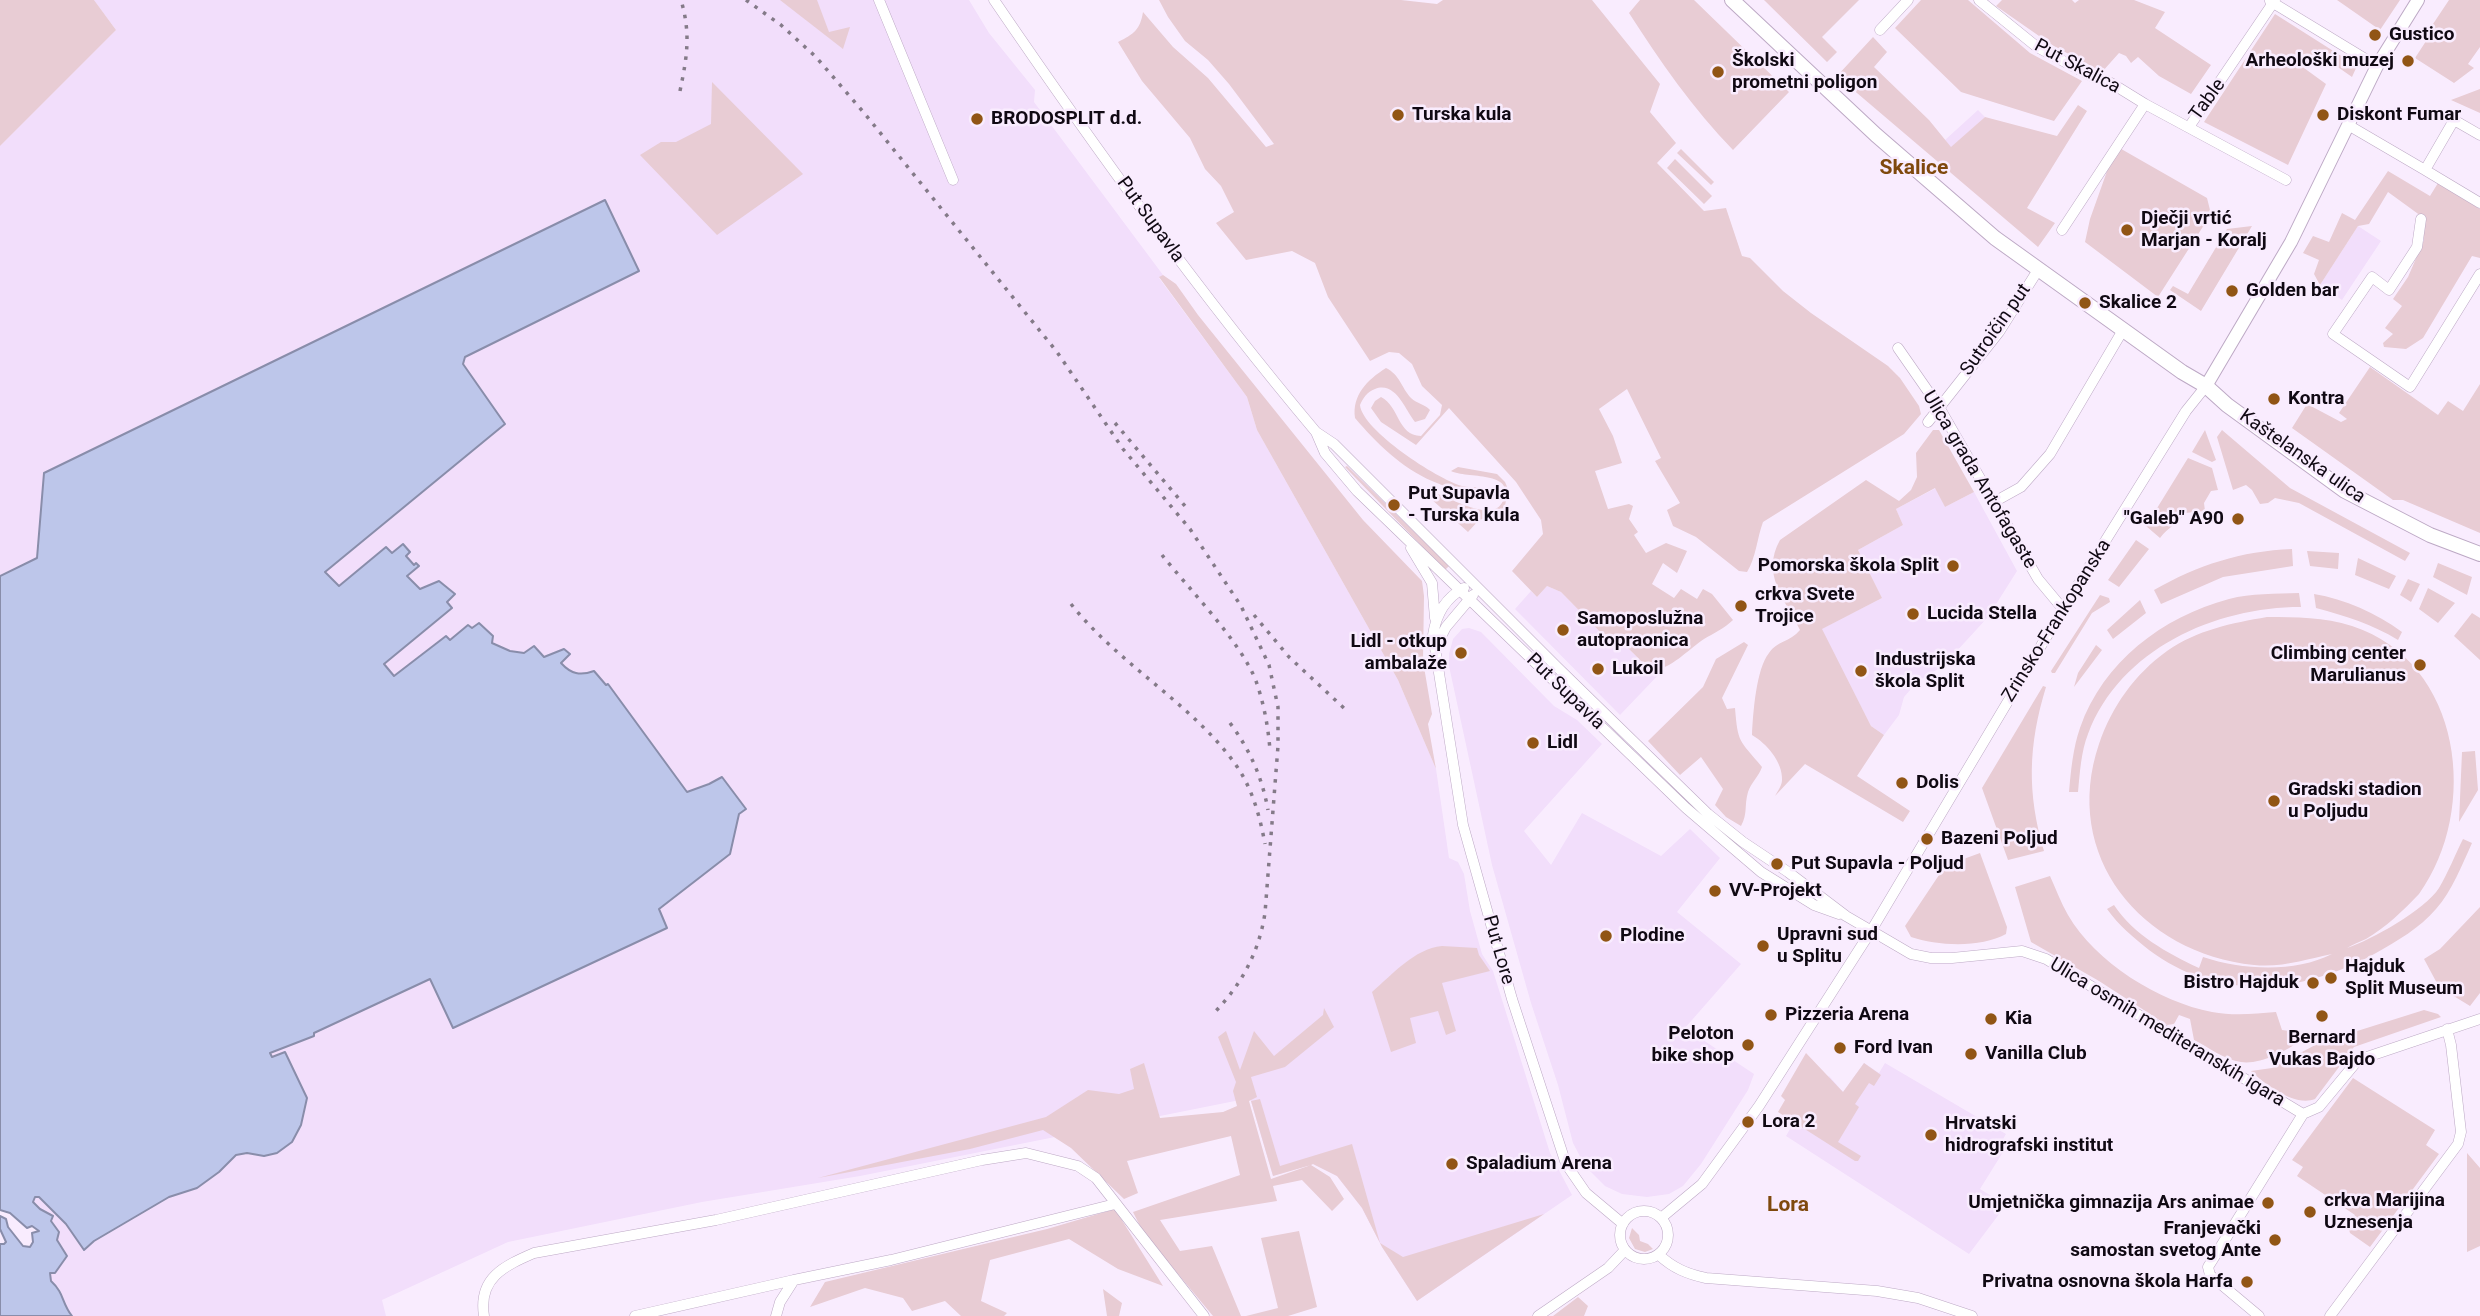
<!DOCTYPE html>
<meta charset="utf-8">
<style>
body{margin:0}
canvas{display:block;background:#f9ecfe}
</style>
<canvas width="2480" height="1316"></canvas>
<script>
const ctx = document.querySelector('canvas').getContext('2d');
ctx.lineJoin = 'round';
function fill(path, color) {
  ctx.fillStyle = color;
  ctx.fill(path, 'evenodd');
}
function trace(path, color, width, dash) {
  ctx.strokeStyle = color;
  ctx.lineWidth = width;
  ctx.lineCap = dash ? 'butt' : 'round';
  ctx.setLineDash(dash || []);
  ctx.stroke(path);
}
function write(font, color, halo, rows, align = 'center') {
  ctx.font = font + ' Roboto,sans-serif';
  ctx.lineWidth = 5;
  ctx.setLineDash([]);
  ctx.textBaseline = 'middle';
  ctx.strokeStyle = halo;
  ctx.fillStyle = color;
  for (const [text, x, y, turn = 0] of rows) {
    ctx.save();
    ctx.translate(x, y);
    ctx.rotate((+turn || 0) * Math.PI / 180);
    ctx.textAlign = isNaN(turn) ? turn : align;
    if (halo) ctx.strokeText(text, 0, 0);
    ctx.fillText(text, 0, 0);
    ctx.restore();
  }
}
fill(new Path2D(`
 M94,0H969L989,33L1035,90L1034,102L1163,275L1159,278L1247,397L1257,430L1398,680L1436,769L1449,858L1458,862L1464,874L1470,911L1482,954L1493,971L1550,1153L1572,1195L1417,1301L1382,1247L1362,1208L1337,1176L1313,1164L1273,1176L1250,1098L860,1176L702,1202L508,1242L382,1300L386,1316H72L65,1307L60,1289L51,1281L50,1272L67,1256L57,1240L51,1221L53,1216L40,1209L33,1202L34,1197H39L66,1224L85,1249L94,1241L169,1197L197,1188L219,1172L236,1155L247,1153L264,1156L272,1058L270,1054L430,979L454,1028L666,928L658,909L730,854L739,814L722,777L688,792L627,712L628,711L606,686L584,675L569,671L561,662L570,654L544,657L510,651L491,643L468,626L450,640L446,636L395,676L384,664L452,609L447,602L439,581L421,590L407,576L414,566L405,556L391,553L386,548L339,586L325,572L505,424L463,364L465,357L638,271L605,200L44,473L37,558L0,576V146L116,30Z
 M1978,110L1985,117L1951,148L1945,140Z
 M2358,226L2381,241L2342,300L2320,285Z
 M1936,488L1945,507L1974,492L2017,571L1988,617L1943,666L1918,681L1904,697L1899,715L1884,735L1871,726L1821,629L1882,598L1858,550L1903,525L1896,509Z
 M1547,586L1561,592L1611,643L1628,648L1650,671L1663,670L1620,715L1515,609L1531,591L1537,597Z
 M1469,628L1481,632L1554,706L1577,720L1602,744L1524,831L1551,865L1582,813L1661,856L1690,829L1720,858L1677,912L1741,964L1685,1028L1754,1074L1748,1090L1701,1164L1683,1186L1669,1194L1647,1197L1622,1194L1605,1186L1585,1166L1573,1143L1558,1085L1531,1003L1492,865L1449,666V654L1453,639L1462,629Z
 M1864,1063L1879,1073L1885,1063L2006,1134L2002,1141L2008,1144L1980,1189L2006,1205L1969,1254L1786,1136L1793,1124L1789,1121L1829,1076L1843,1092Z`), '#f2defb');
fill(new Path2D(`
 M0,0H94L116,30L0,146Z
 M780,0H817L829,32L850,27L843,49Z
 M1159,0H1401L1437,4L1443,0H1592L1660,84L1650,112L1676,143L1657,163L1704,211L1726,208L1742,256L1750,258L1783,291L1811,313L1888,366L1900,378L1919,406L1921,414L1904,434L1763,522C1757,538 1756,558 1747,572L1739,571L1696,537L1673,526L1667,510L1680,503L1655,461L1661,458L1627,389L1599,409L1613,436L1622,463L1595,471L1608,509L1629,504L1633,506L1629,519L1638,532L1634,535L1646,553L1666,543L1687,551L1677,573L1663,563L1652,584L1674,598L1681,589L1697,599L1703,589L1712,594L1733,620C1725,628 1714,633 1704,639C1686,651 1673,668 1651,671L1628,648L1611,643L1561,592L1547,586L1537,597L1512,571L1543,534L1541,520L1516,482L1449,408L1416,445L1381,422L1371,408L1375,401L1381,397C1400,407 1397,435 1421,436L1440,415L1442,405L1422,386L1412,364L1399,353L1389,352L1370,361L1328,297L1315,263L1292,251L1246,260L1216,223L1234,212L1221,186L1205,169L1190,138L1142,81L1118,42C1134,34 1140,30 1143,12L1173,47L1208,78L1266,147L1274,144L1229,84L1208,60L1185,41L1168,17Z
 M1640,0H1694L1789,92L1733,150C1693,109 1660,61 1629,13Z
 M1764,0H1859L1822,37L1837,52L1827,62Z
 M1921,0H1968L2030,53L2082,81L2054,121L1961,92L1895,28Z
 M2002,0H2072L2075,3L2079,0H2134L2165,12L2155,28L2211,65L2191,94L2159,76L2138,57L2131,63L2126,56L2119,53L2102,72L2052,45L1996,6Z
 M2337,0H2400L2380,30Z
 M2449,0H2480V47L2468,64L2474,68L2454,83L2415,58L2430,35L2427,33Z
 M2275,14L2357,66L2352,77L2315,51L2304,68L2326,84L2288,165L2204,122Z
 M1873,37L1887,52L1874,67L1929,120L1951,147L1985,117L2057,136L2078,105L2087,111L2027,208L2055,223L2038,247L1837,76Z
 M712,82L803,174L717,235L640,155L661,142H676L711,124Z
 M2480,89V113L2451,100Z
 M2116,146L2207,198L2211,214L2158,297L2085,242L2090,219Z
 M1681,149L1714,182L1711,185L1677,153Z
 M1675,159L1712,196L1704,204L1667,168Z
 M2388,171L2430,196L2438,183L2480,209V258L2472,256L2423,338L2406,349L2384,347L2383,343L2393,334L2385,328L2402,306L2393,299L2408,277L2424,240L2421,216L2388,192L2369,224L2358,226L2320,285L2314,274L2319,260L2303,253L2313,236L2329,242L2342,213L2355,220Z
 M2252,226L2201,311L2170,290L2173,286L2188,294L2227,229Z
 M1163,275L1176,284L1198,315L1363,520L1422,581L1424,596L1423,661L1432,714L1428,724L1436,769L1398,680L1257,430L1247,397L1159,277Z
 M2370,367L2438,415L2448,401L2463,411L2480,384V533L2403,500H2393L2292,428L2307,404L2341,422L2347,419L2339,413Z
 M1386,368C1400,375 1401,387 1411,398C1417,404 1425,404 1430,410L1425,419L1415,422C1405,410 1396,381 1375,389C1367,392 1363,398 1360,405C1362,430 1437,479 1462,486C1471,488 1480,486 1489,489L1493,491L1489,500L1483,501C1466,493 1448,488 1432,481C1402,468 1376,443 1355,418C1352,395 1367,380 1386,368Z
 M1933,430H1939L1974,492L1945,507L1935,488L1896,509L1903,525L1858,550L1882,598L1822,629L1871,726L1884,735L1857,776L1910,811L1903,822L1805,764L1775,796C1778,791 1782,785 1782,780C1783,762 1766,743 1752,735C1753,714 1756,669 1769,653C1777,641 1790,642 1800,630C1784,598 1761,574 1780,540L1866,480L1899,501L1911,490L1917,477L1916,453Z
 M2205,430L2216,460L2212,462L2192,452Z
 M2222,430L2290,488L2410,553L2405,561L2299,503L2275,498L2268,503L2260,504L2252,490L2246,485L2233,490L2217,437Z
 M2188,458L2212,468L2218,490L2211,491L2204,503L2205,511L2185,513C2178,524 2168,527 2160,538L2146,526Z
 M1347,466L1449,566L1445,570L1345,467Z
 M1458,467L1497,474L1505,482L1508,489L1505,506L1497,515L1479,520L1468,532L1421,490C1439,488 1491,528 1503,501C1517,470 1466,479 1451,471Z
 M2136,540L2149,549L2119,587L2108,580Z
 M2292,549L2293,566L2223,577L2161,604L2154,590C2198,565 2241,551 2292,549Z
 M2307,551L2339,553L2338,569L2310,566Z
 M2358,558L2396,576L2389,589L2355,575Z
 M2438,563L2472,577L2467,595L2433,577Z
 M2408,579L2420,584L2411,602L2400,595Z
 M2428,588L2455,603L2438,623L2419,609Z
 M2299,593L2301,607C2215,607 2120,649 2088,734C2081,752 2080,772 2078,792H2069C2071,770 2073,748 2080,728C2103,662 2162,617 2229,599C2251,593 2276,594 2299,593Z
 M2314,594C2345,599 2376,613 2402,632L2398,640C2372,624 2346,616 2316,608Z
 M2100,595L2109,598L2110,602L2092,613L2055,673H2052L2051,671Z
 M2140,600L2146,613L2113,639L2107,630Z
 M2472,613L2480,618V660L2454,636Z
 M2267,617C2296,617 2324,617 2352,626C2463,662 2480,810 2419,894C2404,910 2385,928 2366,939C2359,942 2352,945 2347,948C2371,940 2425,910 2439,888C2448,873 2455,855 2463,839L2472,843C2462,865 2452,891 2436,909C2420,928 2397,941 2376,953C2303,994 2218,1002 2149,950C2133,937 2119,926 2107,909L2114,905C2134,935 2167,953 2199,968L2203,957C2242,970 2295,973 2332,954C2307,959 2281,968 2254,965C2141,953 2061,856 2099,744C2112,706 2135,674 2167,651C2197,630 2232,623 2267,617Z
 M1744,642L1748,645L1722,698L1727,709L1735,708C1738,744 1739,739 1762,767C1759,776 1751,783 1748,792C1744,806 1748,813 1741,826L1726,817L1715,805L1723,789L1701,757L1680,775L1648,741L1703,687L1716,659Z
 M2096,645L2102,650L2074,687L2078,673Z
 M2043,686L2046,687C2028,746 2027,793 2044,851L2008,860L1982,788Z
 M2475,751L2478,790L2459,822L2462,752Z
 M1980,853L2007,927L2006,934C1981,948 1938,946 1911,937L1905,926L1943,869L1950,864Z
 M2050,876C2056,889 2061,903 2068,915C2095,962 2159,1002 2212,1012C2233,1016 2254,1014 2276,1012L2282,1030L2297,1032L2300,1035L2299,1041C2286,1052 2258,1065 2241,1062C2225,1060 2208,1047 2194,1040L2190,1019L2179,1015L2174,1024L2167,1025L2099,981L2031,942L2015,887Z
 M2480,907V993L2470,1006L2439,987L2424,959L2440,949Z
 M1442,946L1477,948L1479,955L1490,971L1442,983L1456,1031L1446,1035L1438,1011L1410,1018L1416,1043L1391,1052L1372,992C1393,974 1414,949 1442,946Z
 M1324,1008L1334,1027L1285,1067L1251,1077L1257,1097L1249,1101L1271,1179L1311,1165L1273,1176L1251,1101L1260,1099L1280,1166L1352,1144L1380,1243L1403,1257L1544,1214L1417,1301L1382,1247L1362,1208L1337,1176L1313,1164L1311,1165L1330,1177L1344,1199L1332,1211L1302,1180L1273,1186L1277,1201L1160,1220L1180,1251L1212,1246L1241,1316H1213L1143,1232L1133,1212L1240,1175L1231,1136L1127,1161L1138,1193L1124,1199L1071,1148L1043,1130L970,1149L818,1178L1046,1117L1088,1090L1119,1094L1134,1089L1130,1069L1144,1063L1160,1118L1223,1112L1237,1106L1233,1091L1236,1082L1218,1037L1226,1031L1240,1070L1254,1031L1274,1056L1323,1015Z
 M2424,1010L2438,1014L2441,1017L2354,1047L2315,1099C2295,1107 2266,1085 2251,1071L2272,1068L2319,1043Z
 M1806,1053L1843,1092L1864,1063L1881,1075L1874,1086L1869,1083L1855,1104L1859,1107L1838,1142L1861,1156L1858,1161H1855L1778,1112L1785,1100L1781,1096Z
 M2353,1078L2435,1130L2426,1145L2439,1154L2370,1247L2350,1233L2348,1226L2355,1215L2297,1176L2303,1167L2292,1160Z
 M2467,1153L2480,1168V1246L2467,1252Z
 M1115,1209L1163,1286L1118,1269L1069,1239L990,1260L981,1301L1007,1313L1004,1316H961L945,1301L912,1311L903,1298L865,1288L810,1307L825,1282L1047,1229Z
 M1632,1228L1639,1235L1640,1241L1648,1244L1653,1249L1645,1252L1635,1249L1629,1238Z
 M1299,1231L1317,1307L1288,1316H1246L1278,1308L1261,1238Z
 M1103,1289L1122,1303L1119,1316H1107Z
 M1578,1297L1588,1306L1584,1316H1553Z`), '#e8ccd4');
const water = new Path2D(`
 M605,200L639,271L465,357L463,364L505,424L325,572L339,586L386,547L392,553L403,544L410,552L406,556L414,565L416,563L419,566L407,576L420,589L439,581L455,594L447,602L452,608L384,664L394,676L446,636L450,640L468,625L472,628L479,623L493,636L492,643L510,651L524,653L534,646L544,657L564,649L570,654L561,663C571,674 580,676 594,671L606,685L608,684L687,792L709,784L722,777L746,809L739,814L730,854L659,909L667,928L453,1028L430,979L314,1033V1036L270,1053L272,1057L285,1052L307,1098L301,1125L292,1142L277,1153L264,1156L247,1153L236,1155L219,1172L197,1188L169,1197L94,1241L84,1250L66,1224L39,1197H35L33,1202L40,1209L53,1216L51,1221L59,1232L57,1240L67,1256L55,1273H50L51,1281C65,1294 61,1302 72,1316H0V1244H4L6,1242L0,1229V1216L6,1219L8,1227L23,1246L30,1247L33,1242L32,1233L39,1231L32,1226L27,1228L10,1213L0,1210V576L37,558L44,473Z`);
fill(water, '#bdc6ea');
trace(water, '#898daa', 2);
const minor = new Path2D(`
 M879,0L953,180
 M994,0C1095,148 1200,294 1316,432L1325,453L1357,491L1686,808L1761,872L1814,905L1839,914
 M1979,0L2037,47L2093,77L2111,83L2145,104L2286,180
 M2270,1L2377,66
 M1880,30L1908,0
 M2348,125L2425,170L2454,120L2480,135
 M2189,127L2275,0
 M2425,170L2480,203
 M2421,219L2417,247L2389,290L2372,277L2333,334L2410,387L2480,274
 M2062,230L2145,104
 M1898,348L1939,407L2038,579L2063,609
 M1928,422L1999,332L2038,270
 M1316,432L1334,444L1557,667L1708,814L1743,842L1788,872L1846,916L1911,954L1931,958H1952L2022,951L2046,959L2303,1114L2319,1107L2358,1060L2480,1019
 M1994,502L2021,487L2050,454L2123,330
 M1411,548L1432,583L1435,618
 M1464,588C1445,598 1436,615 1433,635L1463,825L1512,999L1566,1164L1586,1193L1623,1224
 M1435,648L1446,627L1473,595
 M1620 1235a24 24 0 1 1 48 0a24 24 0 1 1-48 0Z
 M1661,1218L1702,1184L1759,1106L1871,931L2063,609L2186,411L2206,386
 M1659,1255C1673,1268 1687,1274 1706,1278L1877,1291L1918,1298L1972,1316
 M484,1316C478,1278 504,1266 534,1253L716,1220L982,1160L1026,1153L1078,1166L1096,1178L1204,1316
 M635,1316L794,1280
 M776,1316L780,1302L794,1280L891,1260L1115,1204
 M1538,1316L1608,1268L1625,1250
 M2259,1316L2210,1275L2208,1267L2303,1114
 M2330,1316L2458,1144L2461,1132L2451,1045L2447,1029`);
const tertiary = new Path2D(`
 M2206,386L2291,242L2377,66L2418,0`);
const secondary = new Path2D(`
 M1732,0L1876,135L1995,238L2182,372L2206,386L2227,405L2345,491L2430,535L2480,554`);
trace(minor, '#bda9c5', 11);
trace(tertiary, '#bda9c5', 14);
trace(secondary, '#bda9c5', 16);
trace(minor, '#fff', 10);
trace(tertiary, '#fff', 12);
trace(secondary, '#fff', 14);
trace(new Path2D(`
 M746,0L781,25L816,57L865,114L1057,352L1123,449L1190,529L1241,606L1269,665L1278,707V746L1265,913C1259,952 1242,984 1214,1013
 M680,91C687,57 691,34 681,0
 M1115,423L1185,506
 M1162,555C1189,589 1241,642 1256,681C1264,704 1268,726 1270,750
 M1071,604C1119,665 1196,706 1238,768C1253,791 1260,817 1265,844
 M1254,615L1289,657L1346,710
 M1230,723C1250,750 1262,777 1268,810`), '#847a88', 3.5, [3.5, 7]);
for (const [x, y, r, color] of [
 [2375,35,7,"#915515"],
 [2408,61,7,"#915515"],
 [1718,72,7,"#915515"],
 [1398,115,7,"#915515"],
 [2323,115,7,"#915515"],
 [977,119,7,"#915515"],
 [2127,230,7,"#915515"],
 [2232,291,7,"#915515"],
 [2085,303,7,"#915515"],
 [2274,399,7,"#915515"],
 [1394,505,7,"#915515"],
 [2238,519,7,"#915515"],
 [1953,566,7,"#915515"],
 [1741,606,7,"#915515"],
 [1913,614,7,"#915515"],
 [1563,630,7,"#915515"],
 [1461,653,7,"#915515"],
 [2420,665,7,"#915515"],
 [1598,669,7,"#915515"],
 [1861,671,7,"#915515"],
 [1533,743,7,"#915515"],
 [1902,783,7,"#915515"],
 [2274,801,7,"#915515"],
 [1927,839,7,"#915515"],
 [1777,864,7,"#915515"],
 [1715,891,7,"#915515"],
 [1606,936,7,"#915515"],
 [1763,946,7,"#915515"],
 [2331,978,7,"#915515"],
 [2313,983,7,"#915515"],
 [1771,1015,7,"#915515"],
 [2322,1016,7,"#915515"],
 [1991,1019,7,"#915515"],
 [1748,1045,7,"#915515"],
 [1840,1048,7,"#915515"],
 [1971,1054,7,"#915515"],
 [1748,1122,7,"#915515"],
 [1931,1135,7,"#915515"],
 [1452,1164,7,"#915515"],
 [2268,1203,7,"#915515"],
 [2310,1212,7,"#915515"],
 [2275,1240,7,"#915515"],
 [2247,1282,7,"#915515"]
]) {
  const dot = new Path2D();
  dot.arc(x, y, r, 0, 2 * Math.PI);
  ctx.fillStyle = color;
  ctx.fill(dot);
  trace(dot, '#f9ecfe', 2.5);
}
write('bold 19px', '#100913', '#f9ecfe', [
 ["Gustico",2389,35],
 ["Školski",1732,61],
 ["prometni poligon",1732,83],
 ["Arheološki muzej",2394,61,"right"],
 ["Turska kula",1412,115],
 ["Diskont Fumar",2337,115],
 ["BRODOSPLIT d.d.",991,119],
 ["Dječji vrtić",2141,219],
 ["Marjan - Koralj",2141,241],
 ["Golden bar",2246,291],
 ["Skalice 2",2099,303],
 ["Kontra",2288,399],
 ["Put Supavla",1408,494],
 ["- Turska kula",1408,516],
 ["\"Galeb\" A90",2224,519,"right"],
 ["Pomorska škola Split",1939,566,"right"],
 ["crkva Svete",1755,595],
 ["Trojice",1755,617],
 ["Lucida Stella",1927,614],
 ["Samoposlužna",1577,619],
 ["autopraonica",1577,641],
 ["Lidl - otkup",1447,642,"right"],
 ["ambalaže",1447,664,"right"],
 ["Climbing center",2406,654,"right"],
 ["Marulianus",2406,676,"right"],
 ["Industrijska",1875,660],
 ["škola Split",1875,682],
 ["Lukoil",1612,669],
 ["Lidl",1547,743],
 ["Dolis",1916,783],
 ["Gradski stadion",2288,790],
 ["u Poljudu",2288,812],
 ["Bazeni Poljud",1941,839],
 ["Put Supavla - Poljud",1791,864],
 ["VV-Projekt",1729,891],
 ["Upravni sud",1777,935],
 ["u Splitu",1777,957],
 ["Plodine",1620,936],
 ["Hajduk",2345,967],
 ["Split Museum",2345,989],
 ["Bistro Hajduk",2299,983,"right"],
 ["Pizzeria Arena",1785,1015],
 ["Kia",2005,1019],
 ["Peloton",1734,1034,"right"],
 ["bike shop",1734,1056,"right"],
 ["Bernard",2322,1038,"center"],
 ["Vukas Bajdo",2322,1060,"center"],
 ["Ford Ivan",1854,1048],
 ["Vanilla Club",1985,1054],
 ["Lora 2",1762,1122],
 ["Hrvatski",1945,1124],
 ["hidrografski institut",1945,1146],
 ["Spaladium Arena",1466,1164],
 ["crkva Marijina",2324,1201],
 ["Uznesenja",2324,1223],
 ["Umjetnička gimnazija Ars animae",2254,1203,"right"],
 ["Franjevački",2261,1229,"right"],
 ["samostan svetog Ante",2261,1251,"right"],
 ["Privatna osnovna škola Harfa",2233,1282,"right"]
], 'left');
write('19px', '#100913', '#f9ecfe', [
 ["Put Skalica",2077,67,28],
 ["Table",2208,100,-54],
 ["Put Supavla",1150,220,54],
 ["Sutroičin put",1996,330,-55],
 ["Kaštelanska ulica",2302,457,35],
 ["Ulica grada Antofagaste",1979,480,59],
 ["Zrinsko-Frankopanska",2057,621,-58],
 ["Put Supavla",1565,692,44],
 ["Put Lore",1498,950,74],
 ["Ulica osmih mediteranskih igara",2167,1033,31]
]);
write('bold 21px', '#7f490d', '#f9ecfe', [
 ["Skalice",1914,169],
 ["Lora",1788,1206]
]);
</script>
